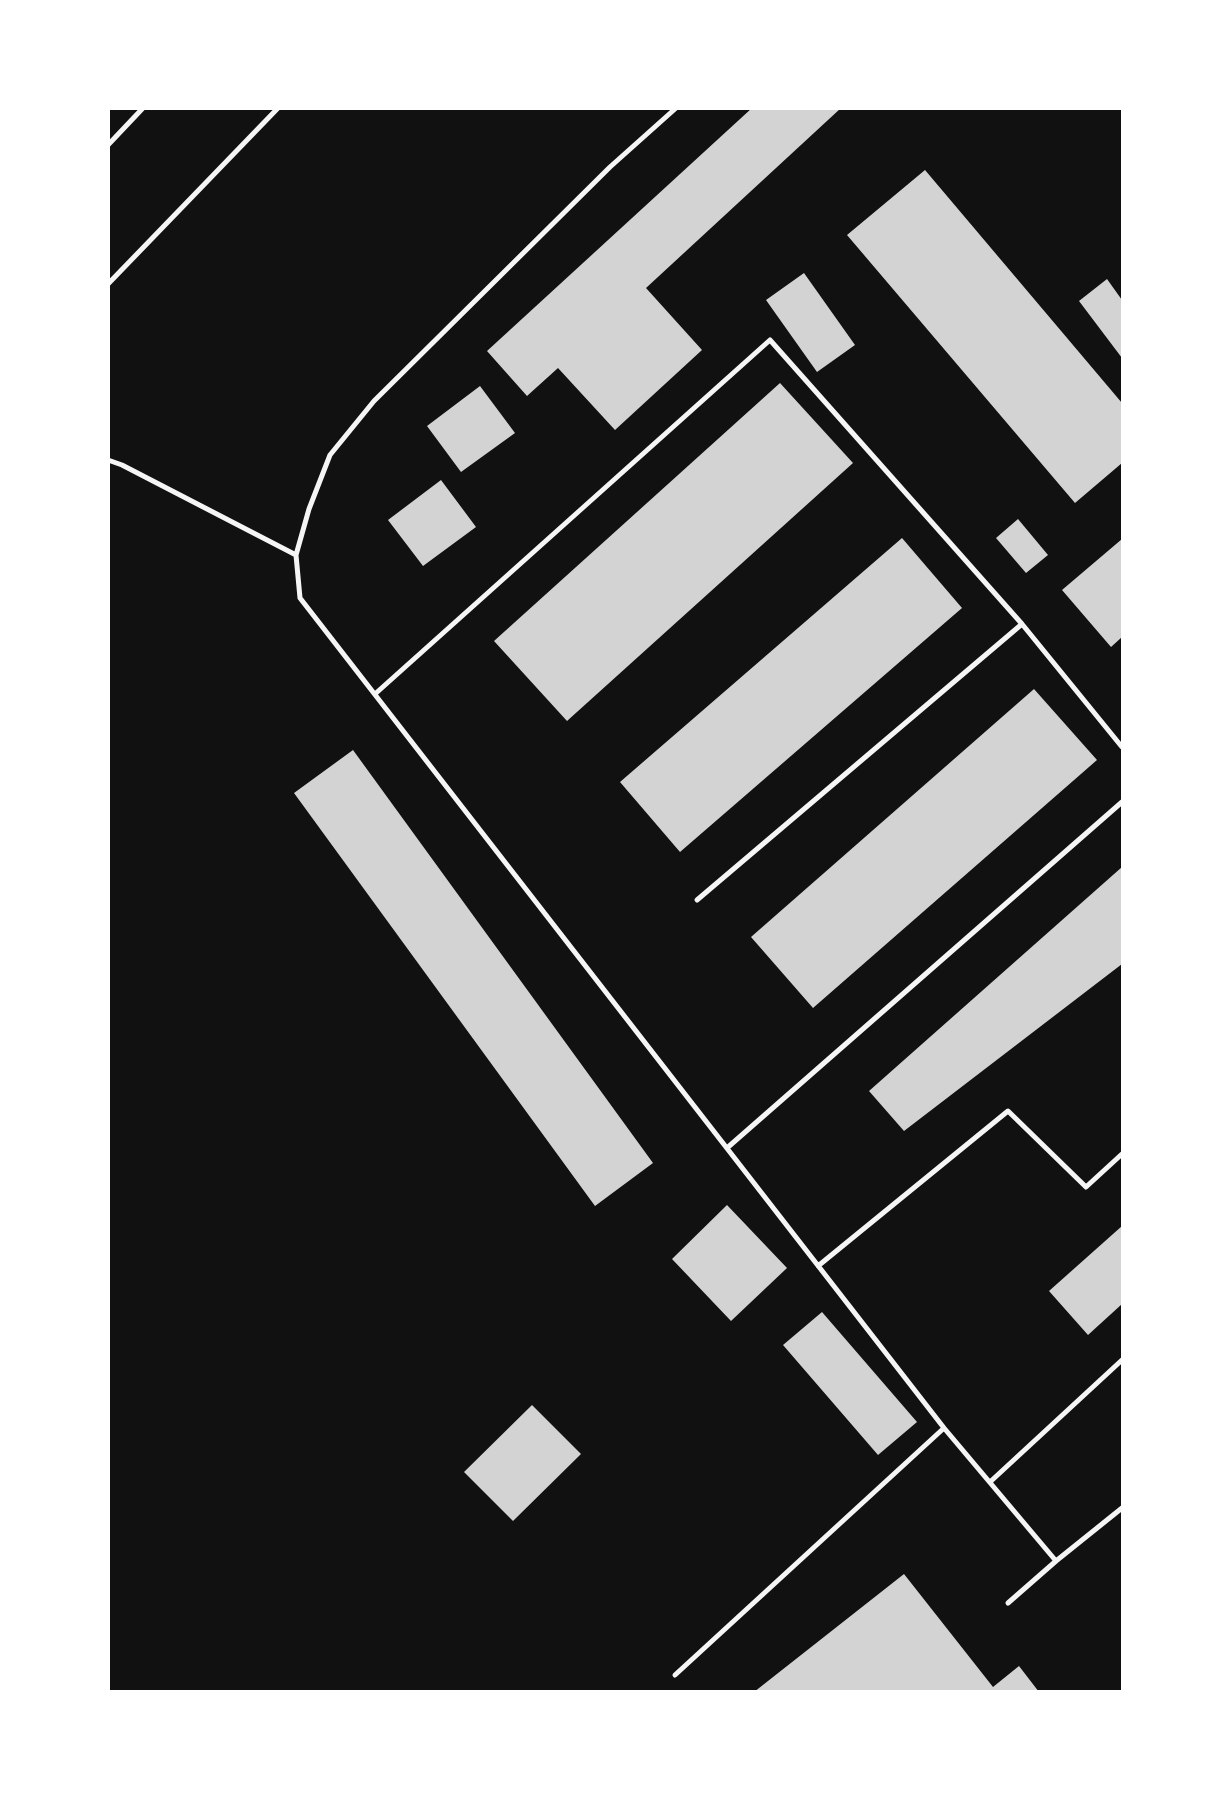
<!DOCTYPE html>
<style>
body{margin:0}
#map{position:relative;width:1231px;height:1800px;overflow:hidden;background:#111;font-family:Inter,sans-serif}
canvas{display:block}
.frame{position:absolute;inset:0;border:110px solid #fff;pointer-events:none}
</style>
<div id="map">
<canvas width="1231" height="1800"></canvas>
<div class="frame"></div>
</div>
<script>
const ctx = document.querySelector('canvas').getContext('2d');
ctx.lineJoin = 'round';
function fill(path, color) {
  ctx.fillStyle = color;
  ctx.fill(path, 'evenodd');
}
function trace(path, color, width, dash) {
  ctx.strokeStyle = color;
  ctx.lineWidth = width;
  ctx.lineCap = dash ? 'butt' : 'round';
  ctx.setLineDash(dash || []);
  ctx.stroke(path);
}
fill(new Path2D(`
 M752,108H841L646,288L702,350L615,430L558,368L527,396L487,351Z
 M925,170L1122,403V463L1075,503L847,235Z
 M804,273L855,345L817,372L766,300Z
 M1107,279L1122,300V358L1079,301Z
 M780,383L853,463L567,721L494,641Z
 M480,386L515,433L461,472L427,426Z
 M441,480L476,527L423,566L388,520Z
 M1018,519L1048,555L1026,573L996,538Z
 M902,538L962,608L680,852L620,782Z
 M1122,539V637L1111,647L1062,590Z
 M1034,689L1097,760L813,1008L751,937Z
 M353,750L653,1163L595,1206L294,793Z
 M1122,867V964L904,1131L869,1091Z
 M727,1205L787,1268L731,1321L672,1259Z
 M1122,1226V1304L1088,1335L1049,1291Z
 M822,1312L917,1422L878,1455L783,1345Z
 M532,1405L581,1454L513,1521L464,1472Z
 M904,1574L993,1687L1019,1666L1039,1692H754Z`), '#d3d3d3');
trace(new Path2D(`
 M108,145L143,108
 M108,284L278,108
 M108,460L122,465L296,555
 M375,694L770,340L1022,624L1122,747
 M697,900L1022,624
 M727,1148L1122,802
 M818,1266L1008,1111L1086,1187L1122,1154
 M944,1428L1056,1561L1008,1603
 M990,1482L1122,1360
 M1056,1561L1122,1508
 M675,1675L944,1428L300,598L296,555L309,509L330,455L374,401L610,167L676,108`), '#f5f5f5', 5);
</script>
